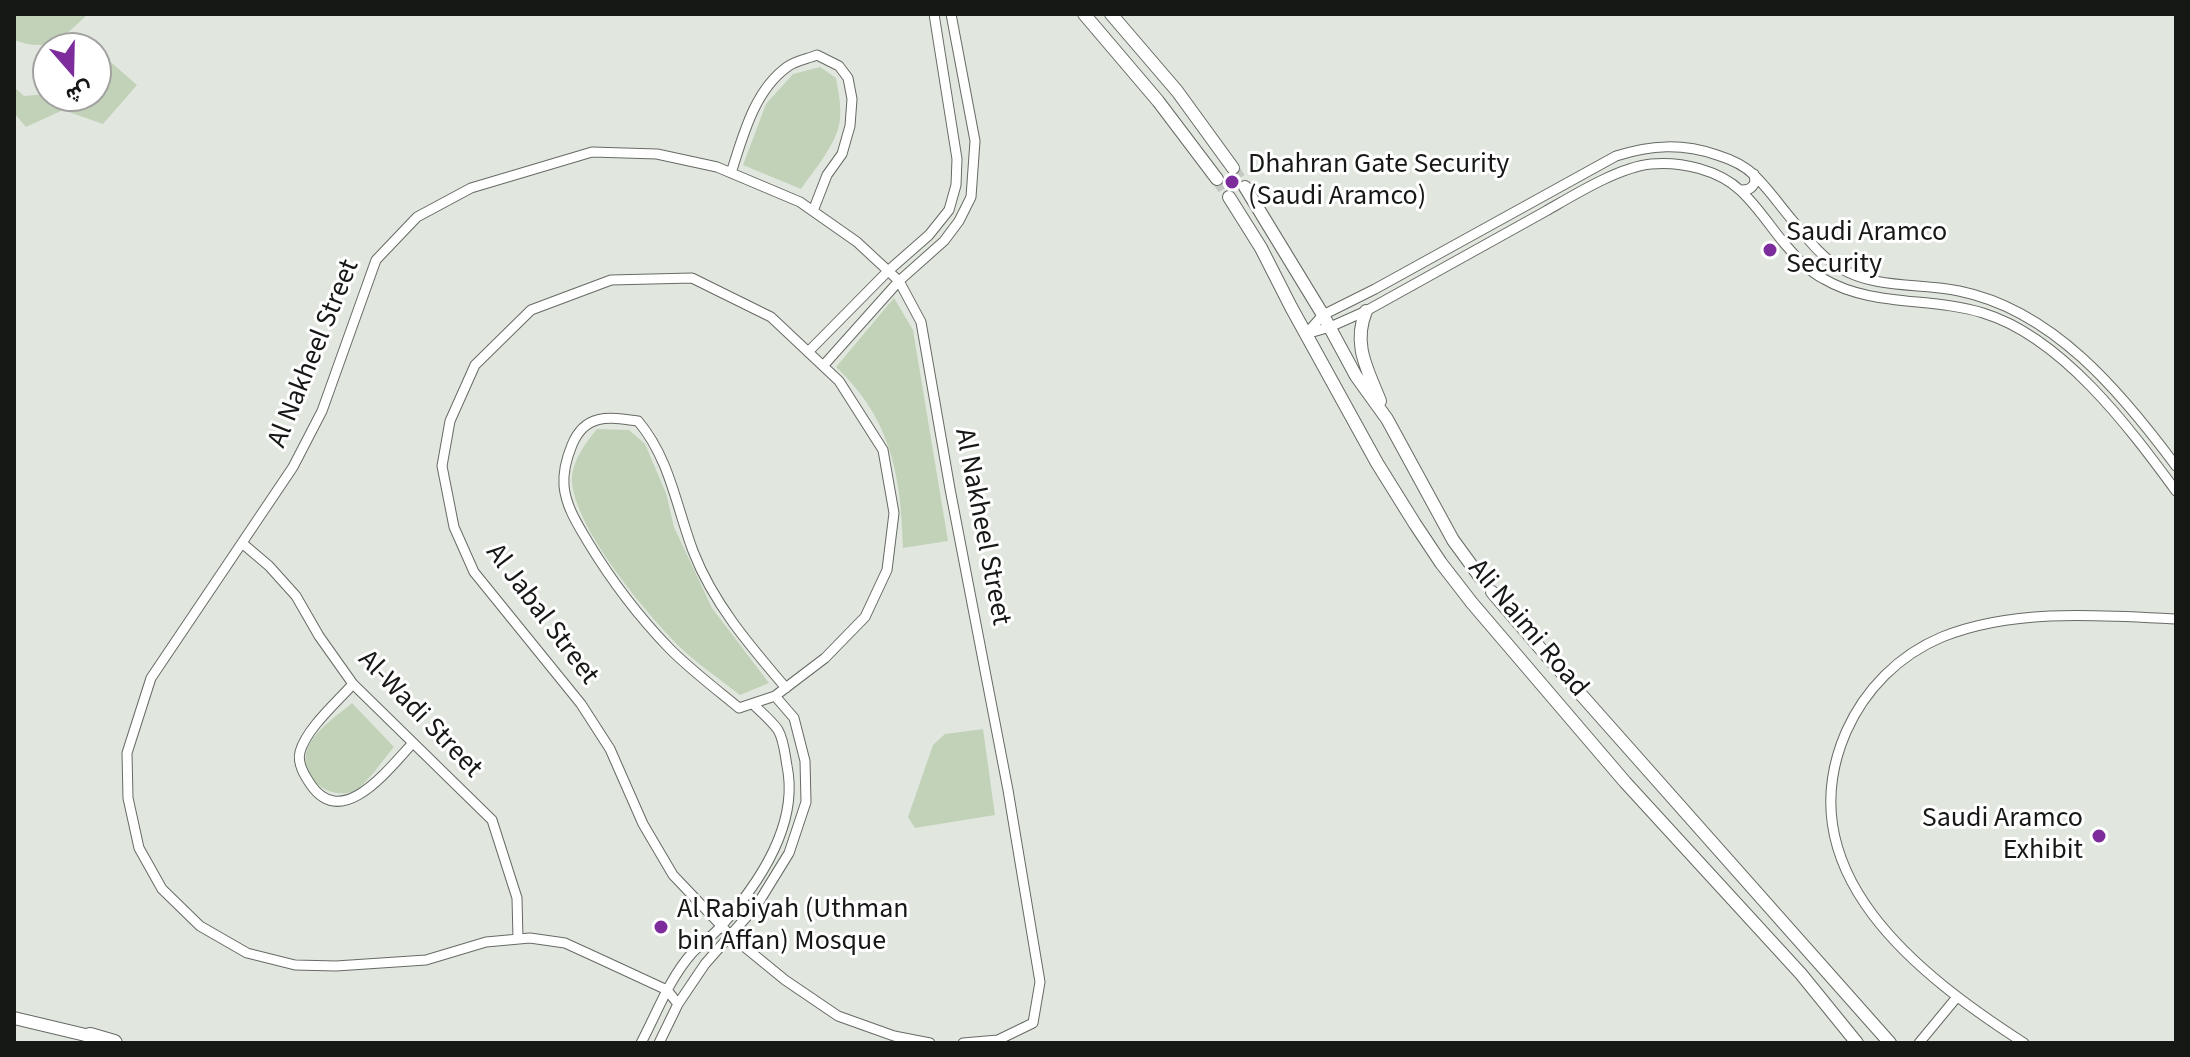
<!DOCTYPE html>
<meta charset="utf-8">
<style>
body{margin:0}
#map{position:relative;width:2190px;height:1057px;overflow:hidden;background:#e1e7de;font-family:"Source Sans 3",Vazirmatn,sans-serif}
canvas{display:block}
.frame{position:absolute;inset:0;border:16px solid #161815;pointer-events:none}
.north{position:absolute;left:32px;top:32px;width:80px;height:80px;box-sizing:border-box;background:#fff;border:2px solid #a2a3a1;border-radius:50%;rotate:160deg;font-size:22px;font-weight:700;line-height:32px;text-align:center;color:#161815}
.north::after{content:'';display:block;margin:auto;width:28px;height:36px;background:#7d2c9c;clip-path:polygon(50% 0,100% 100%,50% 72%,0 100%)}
</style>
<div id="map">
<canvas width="2190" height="1057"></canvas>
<div class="frame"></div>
<div class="north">ش</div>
</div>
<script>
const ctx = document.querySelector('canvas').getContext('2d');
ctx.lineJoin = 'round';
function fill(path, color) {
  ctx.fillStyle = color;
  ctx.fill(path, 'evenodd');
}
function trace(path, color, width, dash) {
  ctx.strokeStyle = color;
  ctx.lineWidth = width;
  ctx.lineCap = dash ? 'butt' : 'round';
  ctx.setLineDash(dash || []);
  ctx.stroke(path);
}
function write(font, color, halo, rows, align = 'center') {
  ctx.font = font + ' "Source Sans 3",sans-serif';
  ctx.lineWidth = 6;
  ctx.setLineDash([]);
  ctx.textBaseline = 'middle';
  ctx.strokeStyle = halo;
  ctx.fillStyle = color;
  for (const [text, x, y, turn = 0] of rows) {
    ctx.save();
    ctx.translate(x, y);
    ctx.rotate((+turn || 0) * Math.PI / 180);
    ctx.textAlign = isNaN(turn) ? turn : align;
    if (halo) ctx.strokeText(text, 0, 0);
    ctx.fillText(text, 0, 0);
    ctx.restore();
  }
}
fill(new Path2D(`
 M14,14H88C63,37 51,54 14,40Z
 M106,58L137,85L103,124L63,110L26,127L14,113V87L24,96L48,94L96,96V65Z
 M820,67L836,78C839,95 843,113 838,129C832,149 813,172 801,189L743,165L766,104L793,74Z
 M894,298L913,330L948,541L903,548C901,475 891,419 836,367Z
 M597,429L629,430L645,444L666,493L674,527L712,608L769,683L740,695C721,680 700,666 682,649C647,615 577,531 572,483C570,464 586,442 597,429Z
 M352,703L394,747C385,757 366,785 356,790C333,802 300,780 306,754C311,732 336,717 352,703Z
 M983,729L995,815L915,828L908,817L933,745L945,734Z`), '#c2d2b9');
trace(new Path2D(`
 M1233,168L1245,187
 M1217,179L1229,197`), '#c3c8c0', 12, [12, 6]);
const street = new Path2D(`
 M731,173C743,136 754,91 787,67C795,61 807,59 817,55L839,66L848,78L852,99L850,126L842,154L827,175L813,211
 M1741,190C1748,190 1752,189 1755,182L1754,174
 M1306,334L1323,315L1375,289L1616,156C1651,145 1682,143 1717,155C1730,159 1744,165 1754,175C1768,188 1780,206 1793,221C1807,238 1821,257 1840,268C1875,289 1920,283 1959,291C2053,310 2121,392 2176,466
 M1306,334L1330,327L1366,311C1426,278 1486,244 1546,211C1574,195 1619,167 1651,164C1681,161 1719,170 1741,191C1757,206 1770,226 1784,243C1796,257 1807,270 1824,279C1871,307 1932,297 1983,313C2062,337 2129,427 2176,491
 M808,352L888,271L929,235L949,210L956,185L957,159L934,14
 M823,366L899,281L944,241L959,221L971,197L975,141L951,14
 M242,543L269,566L296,596L319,636L353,684L492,820L517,898L518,939
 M353,684C337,702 306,729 300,752C297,764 305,776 311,785C343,831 390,767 412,744
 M786,688C750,646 713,603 693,551C676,506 670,459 638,421C609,417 585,413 572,445C567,457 563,473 564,486C566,507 578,525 588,542C611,580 639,617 670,649C691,670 716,689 739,708L775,696L825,658L865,617L887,570L894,513L883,450L839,381L771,317L692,278L611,280L531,310L475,365L450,421L442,466L454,527L474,572L581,704L610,749L643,824L673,875L730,935L785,980L838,1016L894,1036L930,1043
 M678,1004L667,990L600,959L565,943L530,938L486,942L426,960L336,966L295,965L247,953L200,926L162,889L139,848L128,798L127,753L151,678L293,467L322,411L376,260L417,217L471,188L592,152L657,154L717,167L800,202L857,242L899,281L921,322L950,489L1008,790L1040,982L1033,1023L998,1040L963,1043
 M641,1043C657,1013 669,979 692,953C702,943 714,935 723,924C760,882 799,824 787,766C785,755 784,740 778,730C772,721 761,712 753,704
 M659,1043L678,1004L705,964L757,905L789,853L806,802L805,761L794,718L775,696
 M1919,1043L1957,997
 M2024,1043C1920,976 1785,873 1846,732C1865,689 1899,655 1942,637C2013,608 2101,615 2176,619`);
const secondary = new Path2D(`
 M1084,14L1158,101L1217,179
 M1111,14L1177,91L1233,168
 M1245,187L1323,315L1356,376L1387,419L1453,540L1480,577
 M1229,197L1261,248L1291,307L1377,463L1415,524L1441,563L1472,603L1625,782L1801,974L1857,1043
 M1366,311C1352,345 1368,370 1380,401
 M1492,592L1546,655L1890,1043
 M14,1018L98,1038`);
const highway = new Path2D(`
 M90,1036L114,1043`);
trace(street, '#666b64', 11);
trace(secondary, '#666b64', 14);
trace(highway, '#666b64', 18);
trace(street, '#fff', 9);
trace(secondary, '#fff', 12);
trace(highway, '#fff', 16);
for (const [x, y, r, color] of [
 [1232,182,8,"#7d2c9c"],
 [1770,250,8,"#7d2c9c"],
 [2099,836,8,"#7d2c9c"],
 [661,927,8,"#7d2c9c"]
]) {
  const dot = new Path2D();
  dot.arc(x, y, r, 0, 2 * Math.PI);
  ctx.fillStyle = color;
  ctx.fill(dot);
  trace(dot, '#fff', 3);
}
write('28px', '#161815', '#fff', [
 ["Dhahran Gate Security",1248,166],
 ["(Saudi Aramco)",1248,198],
 ["Saudi Aramco",1786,234],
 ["Security",1786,266],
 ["Saudi Aramco",2083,820,"right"],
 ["Exhibit",2083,852,"right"],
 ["Al Rabiyah (Uthman",677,911],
 ["bin Affan) Mosque",677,943]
], 'left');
write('28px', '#161815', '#fff', [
 ["Al Nakheel Street",315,354,-68],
 ["Al Nakheel Street",981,527,79],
 ["Al Jabal Street",541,615,53],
 ["Ali Naimi Road",1527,629,50],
 ["Al-Wadi Street",419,715,46]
]);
</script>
